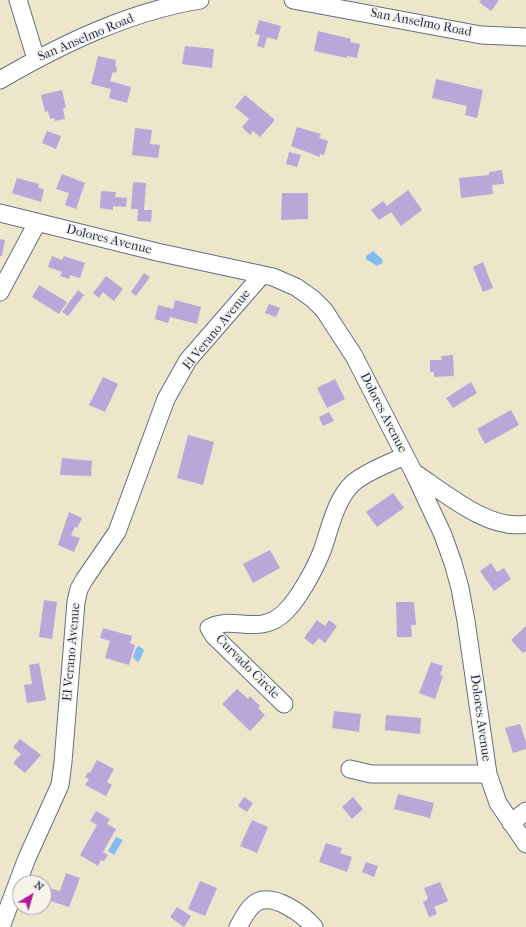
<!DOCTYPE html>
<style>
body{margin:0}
#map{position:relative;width:526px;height:927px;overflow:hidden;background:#ede6ca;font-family:"IM FELL French Canon",serif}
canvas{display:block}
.north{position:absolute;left:12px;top:875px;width:40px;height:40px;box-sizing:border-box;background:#f7f3e8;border:1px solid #9fa5b1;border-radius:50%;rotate:38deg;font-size:11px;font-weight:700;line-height:16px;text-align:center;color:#1b2f5e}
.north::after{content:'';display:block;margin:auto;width:14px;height:18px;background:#b5179e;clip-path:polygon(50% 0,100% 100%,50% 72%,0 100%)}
</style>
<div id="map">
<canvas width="526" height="927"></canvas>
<div class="north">N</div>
</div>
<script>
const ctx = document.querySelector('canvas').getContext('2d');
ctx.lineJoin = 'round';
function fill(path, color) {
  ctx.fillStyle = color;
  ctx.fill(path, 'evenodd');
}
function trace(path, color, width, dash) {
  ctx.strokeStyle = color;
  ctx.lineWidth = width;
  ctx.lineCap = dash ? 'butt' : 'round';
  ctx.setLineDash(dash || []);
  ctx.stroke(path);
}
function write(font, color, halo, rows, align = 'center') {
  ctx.font = font + ' "IM FELL French Canon",serif';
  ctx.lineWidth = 3;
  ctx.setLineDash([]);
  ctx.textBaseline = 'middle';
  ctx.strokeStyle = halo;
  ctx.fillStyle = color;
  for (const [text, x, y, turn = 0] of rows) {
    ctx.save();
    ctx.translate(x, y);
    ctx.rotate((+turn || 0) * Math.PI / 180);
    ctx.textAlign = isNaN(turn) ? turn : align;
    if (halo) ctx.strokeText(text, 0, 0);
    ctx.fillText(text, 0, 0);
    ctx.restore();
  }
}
fill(new Path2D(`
 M373,251L382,259L383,263L377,266L366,259V256Z
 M139,646L144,650L140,660L137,662L133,657L136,648Z
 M116,837L123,840L114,855L108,851Z`), '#83bbf3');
fill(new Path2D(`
 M481,0H499L491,11L479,2Z
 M259,20L281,26L277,40L267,37L264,48L257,46L260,35L255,34Z
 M318,31L351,39L350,42L360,44L357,58L347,56V58L314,51Z
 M185,46L214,49L212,68L182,64Z
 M98,56L116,60L115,66L117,67L116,73L113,72L110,81L131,87L127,103L109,98L111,89L91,84Z
 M436,79L483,90L477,118L465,115L467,106L432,98Z
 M62,90L66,108H63L65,119L55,121L54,118L50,119L48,111L45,112L41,95Z
 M245,95L275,120L260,137L253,131L250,135L242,127L249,119L235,107Z
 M297,127L321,134L319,138L328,141L324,155L320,154V157L291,146Z
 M135,128L152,130L150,144L160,145L158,158L132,155Z
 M47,131L61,136L56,149L42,143Z
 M289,152L301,155L297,167L286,164Z
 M502,170L504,184L492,185L493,194L461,198L459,178L489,175V172Z
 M62,174L85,183L76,209L65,205L69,193L56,189Z
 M17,178L39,184L38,187L44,190L41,202L12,193Z
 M133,182L146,183L144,210H152L151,222L137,221L138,209H131Z
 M408,190L422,210L401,226L391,212L379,220L371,210L383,201L387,206Z
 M101,191L116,192L115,197L127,198L126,207L113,206V210L100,208Z
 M282,193H308V219L281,220Z
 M0,239L5,240L2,256H0Z
 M52,256L62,260L64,256L85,263L80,278L70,275L69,279L60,276L62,272L48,267Z
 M483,262L493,288L483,292L473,267Z
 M144,273L150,277L136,296L131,292Z
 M106,276L123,289L114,301L103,292L99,298L93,293Z
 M39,285L67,302L59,314L32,297Z
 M78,290L84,295L68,316L62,312Z
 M175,300L201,307L197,324L170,317L168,323L155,319L158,305L173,309Z
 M269,304L280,308L276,317L265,313Z
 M453,355L454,376L434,377V372H430V360H442L441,356Z
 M103,377L118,384L105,412L89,405Z
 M335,379L345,399L327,408L317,388Z
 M471,382L477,393L453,408L446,398Z
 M511,410L519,425L485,444L477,429Z
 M329,412L334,421L323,426L319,417Z
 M188,435L214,442L203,485L177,478Z
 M62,458L92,461L91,476L60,475Z
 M393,493L404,508L377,527L366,512Z
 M69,512L82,518L77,528L75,527L71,535L80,538L74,552L58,545Z
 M270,550L280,568L253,583L243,564Z
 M491,563L497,572L504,568L511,579L494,591L480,571Z
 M44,600L57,602L52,639L39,637Z
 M396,602H414L416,625H411L412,637H397Z
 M317,620L325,626L329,620L337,626L325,643L319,638L313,645L304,638Z
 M526,626V651L523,653L511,640Z
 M103,628L132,636L130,643L135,645L129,665L105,658L110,641L100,638Z
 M431,662L443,666L440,675L443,676L435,699L419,693Z
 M39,663L46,700L27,703L24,685L32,684L29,665Z
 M237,689L248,699L250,696L260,706L258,708L265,715L250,731L222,704Z
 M334,711L361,714L359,732L332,728Z
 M386,715L421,718L420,734L385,730Z
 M520,724L526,742V749L513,753L505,728Z
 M20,739L41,755L25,773L13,763L21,754L13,747Z
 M97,760L114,769L107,782L112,785L106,796L85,785L89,779L85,777L88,772L90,773Z
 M398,794L434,803L430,818L394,809Z
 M244,797L253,803L247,812L238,806Z
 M353,797L363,809L352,819L342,807Z
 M96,811L110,819L107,824L116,829L103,852L108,855L104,861L101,860L98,866L80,855L97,825L90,821Z
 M252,820L268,827L257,853L240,846Z
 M326,843L342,848L340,853L352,857L347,872L319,862Z
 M366,862L378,866L374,877L362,872Z
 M66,873L80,878L69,907L44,899L45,887L60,891Z
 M200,881L217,888L205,916L188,909Z
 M440,882L448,901L434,907L437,914L429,917L423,902L428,899L424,888Z
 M177,907L191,916L184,927L170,917Z`), '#baa6d9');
const minor = new Path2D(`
 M18,0L36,59
 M293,0L481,35L526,37
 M0,80C62,44 128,12 200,0
 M0,213L157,252L273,277L296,287L313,299L324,310L354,356L414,473L443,535L453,563L460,588L466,621L488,774L498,803L526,844
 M0,292L37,223
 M415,473C445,493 489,531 526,524
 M284,704L214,636L209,628C234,614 260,638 286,611C299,598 315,569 322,551C330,529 335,500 353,483C367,471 388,464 404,456
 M350,769L371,774H488
 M511,823L526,811
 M1,927L27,858L60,785L63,762L76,602L79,589L84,580L117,532L166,399L188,360L262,275
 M238,927C243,919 248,907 257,902C274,893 303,914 314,927`);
trace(minor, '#646f84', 19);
trace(minor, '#fff', 17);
write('13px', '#1b2f5e', '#f7f3e8', [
 ["San Anselmo Road",421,23,11],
 ["San Anselmo Road",86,38,-23],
 ["Dolores Avenue",109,240,14],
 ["El Verano Avenue",217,330,-51],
 ["Dolores Avenue",383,413,63],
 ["El Verano Avenue",72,652,-85],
 ["Curvado Circle",247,667,45],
 ["Dolores Avenue",480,718,82]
]);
</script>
